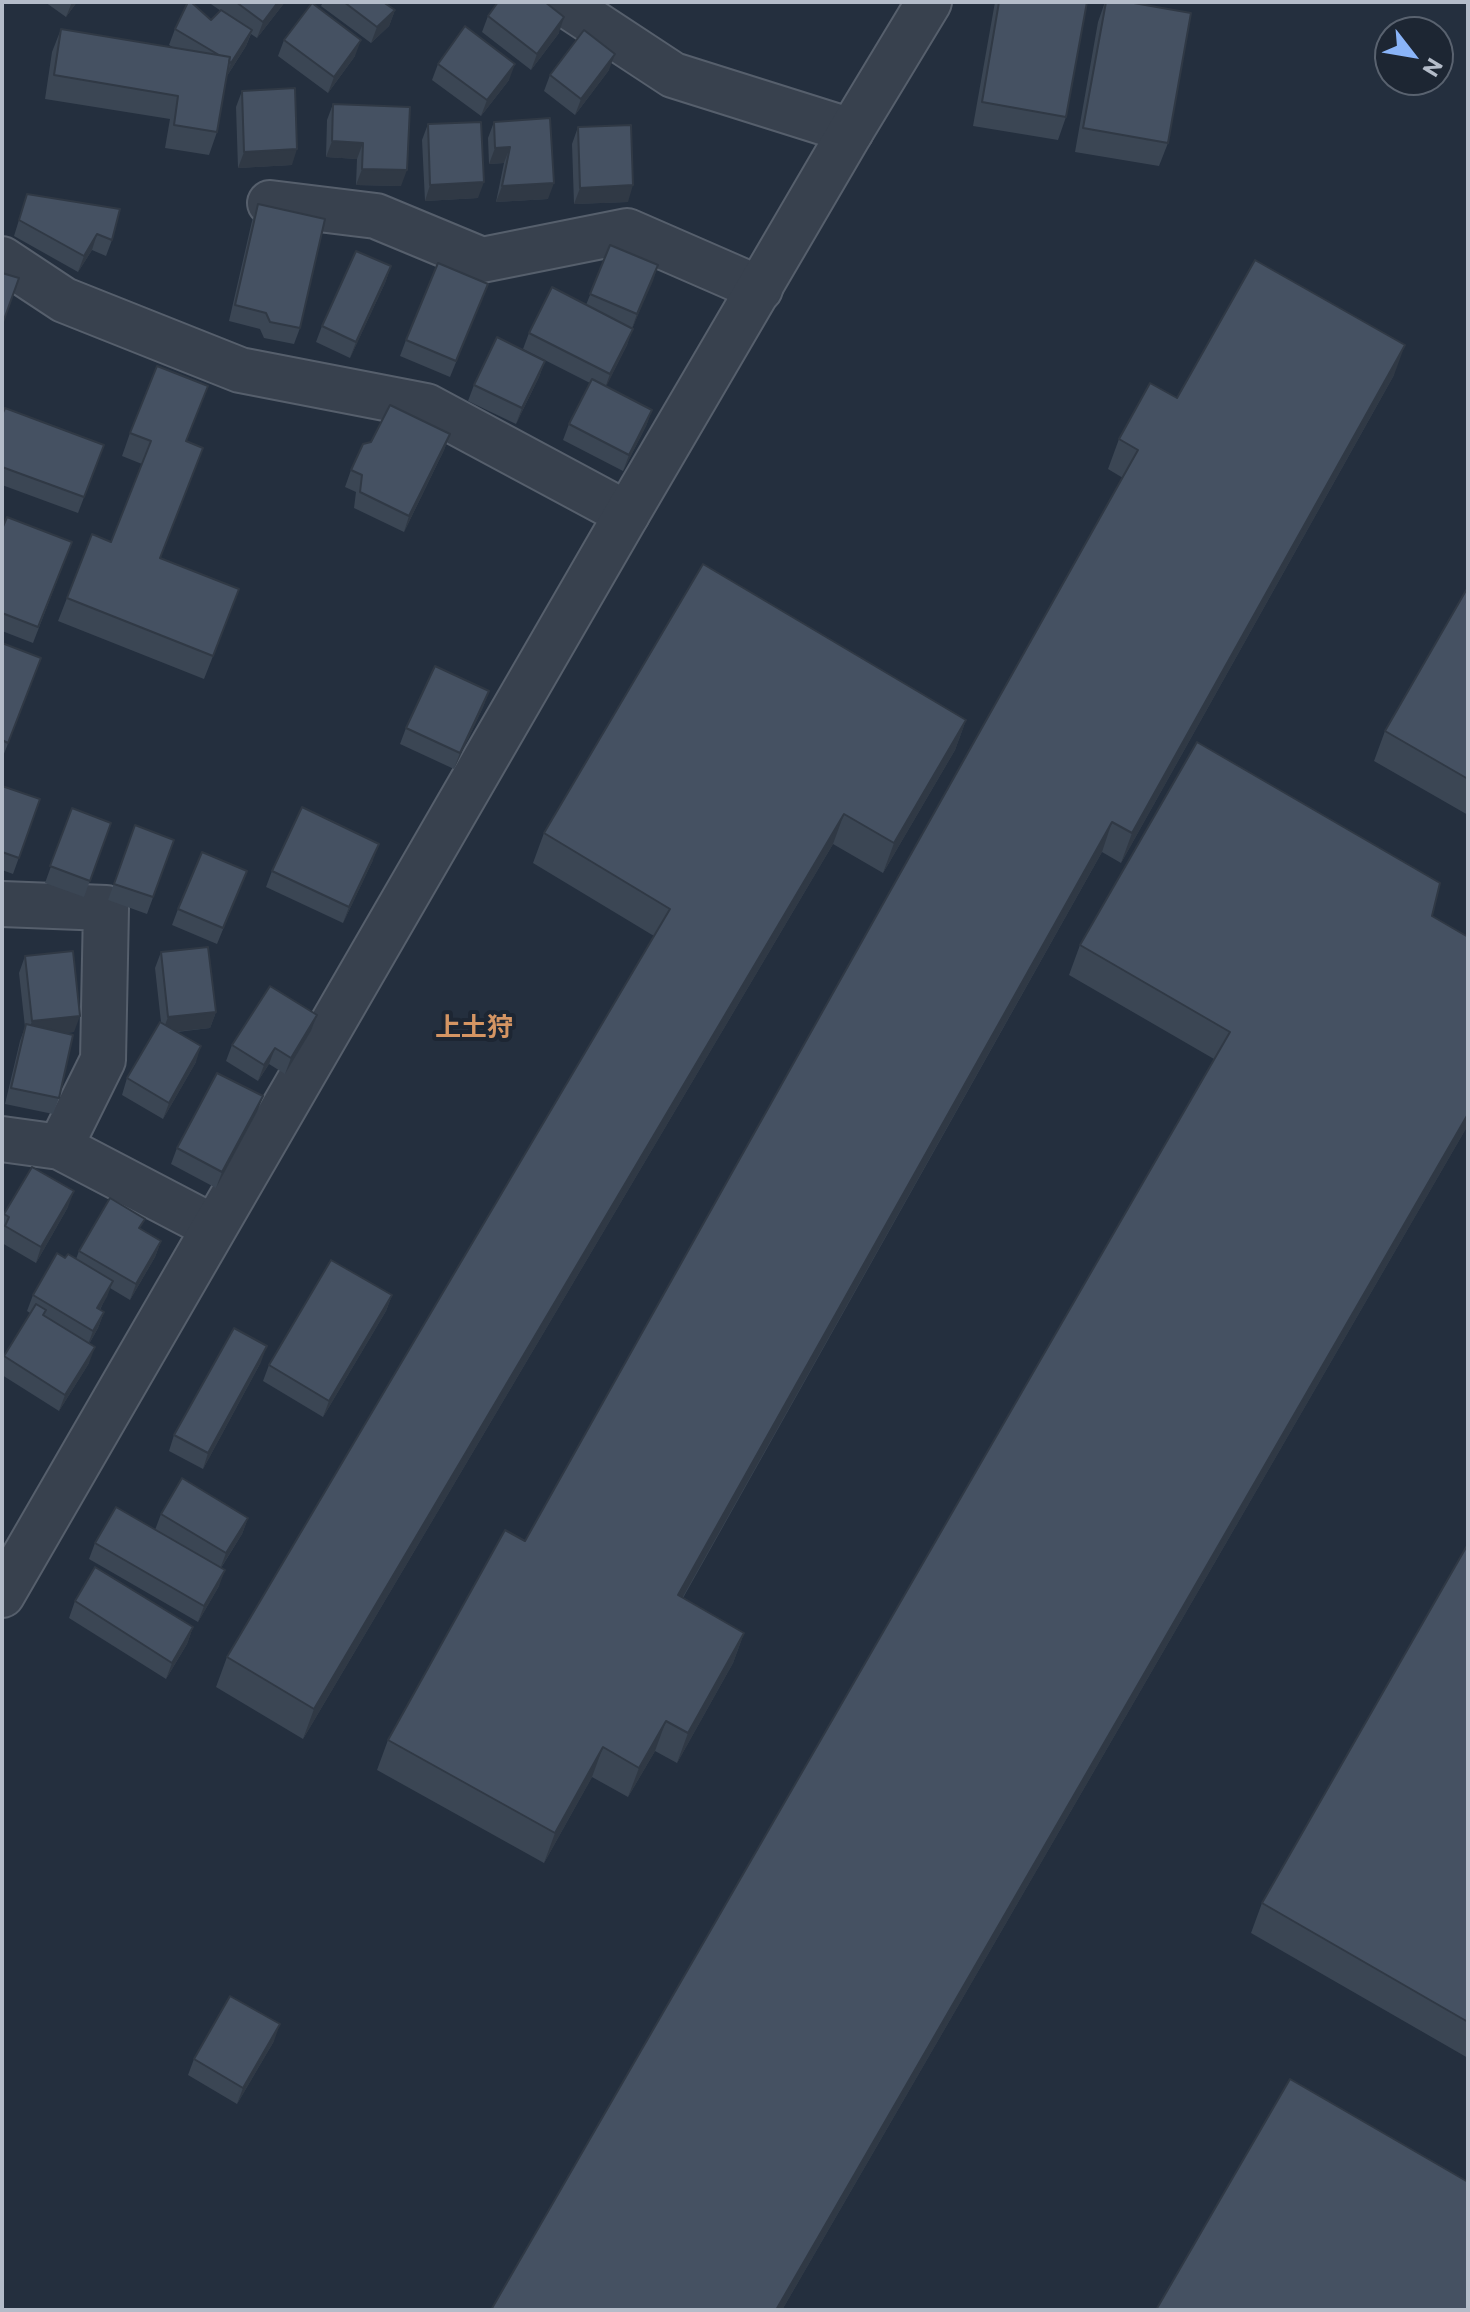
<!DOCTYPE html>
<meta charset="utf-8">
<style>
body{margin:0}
#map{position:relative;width:1470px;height:2312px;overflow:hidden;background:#242f3e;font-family:Commissioner,sans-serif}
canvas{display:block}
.frame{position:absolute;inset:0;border:4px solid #b4bcc9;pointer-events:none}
.north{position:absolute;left:1374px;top:16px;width:80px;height:80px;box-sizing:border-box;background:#1d2633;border:2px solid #59626f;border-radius:50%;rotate:121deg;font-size:22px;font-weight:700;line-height:32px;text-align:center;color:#b4bcc9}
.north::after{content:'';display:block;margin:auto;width:28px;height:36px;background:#8ab4f8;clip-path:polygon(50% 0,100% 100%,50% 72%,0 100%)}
</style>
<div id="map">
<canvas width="1470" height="2312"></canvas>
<div class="frame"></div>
<div class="north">N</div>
</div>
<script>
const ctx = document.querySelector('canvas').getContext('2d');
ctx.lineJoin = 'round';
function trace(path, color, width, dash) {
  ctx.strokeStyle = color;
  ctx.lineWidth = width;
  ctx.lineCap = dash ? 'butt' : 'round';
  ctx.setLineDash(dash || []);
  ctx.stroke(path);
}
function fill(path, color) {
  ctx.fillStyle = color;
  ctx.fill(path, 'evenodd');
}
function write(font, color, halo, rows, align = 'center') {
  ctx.font = font + ' Commissioner,"Noto Sans JP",sans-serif';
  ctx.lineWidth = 8;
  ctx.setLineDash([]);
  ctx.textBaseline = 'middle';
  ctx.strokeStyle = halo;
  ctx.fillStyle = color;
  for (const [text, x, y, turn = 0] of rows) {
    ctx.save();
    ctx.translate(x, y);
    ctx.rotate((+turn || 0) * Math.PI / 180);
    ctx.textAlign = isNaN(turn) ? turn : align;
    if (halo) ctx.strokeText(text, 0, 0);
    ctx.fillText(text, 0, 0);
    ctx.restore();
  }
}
const minor = new Path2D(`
 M562,2L673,75L851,131
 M270,203L376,216L482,260L627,231L760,289
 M2,259L64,300L240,370L426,406L627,514
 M2,904L106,908L103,1060L60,1147
 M2,1139L60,1147L213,1227`);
const tertiary = new Path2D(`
 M2,1595L627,514L851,131L929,2`);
trace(minor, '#565f6c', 48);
trace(tertiary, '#565f6c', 48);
trace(minor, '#38414e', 44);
trace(tertiary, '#38414e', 44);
fill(new Path2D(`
 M45,2H77L66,17Z
 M208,2H285L257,38L251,34L246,46L227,76L217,132L209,155L165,148L170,119L45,99L52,52L61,29L174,48L169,45L175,29L211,20L221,11Z
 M323,2H385L384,3L395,10L389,26L371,43L321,6Z
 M995,2H1087L1066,117L1058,140L973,126Z
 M1105,2H1128L1168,143L1159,166L1075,152L1098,22Z
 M488,16L559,33L531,70L482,32Z
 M284,40L355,56L328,93L278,56Z
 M438,64L509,80L481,116L432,80Z
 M609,70L575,115L544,91L550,75Z
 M242,91L292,165L238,168L236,107Z
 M333,104L401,186L356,185L357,159L326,157L327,120Z
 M494,122L548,199L496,202L504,163L489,164L488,138Z
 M428,124L478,198L425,201L422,140Z
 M578,127L628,202L574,204L572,144Z
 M27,194L112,240L106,256L92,250L78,272L14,236Z
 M258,204L300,328L294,344L264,338L260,329L229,321L252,221Z
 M610,245L658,265L632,329L627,345L606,386L652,410L646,426L623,471L563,440L569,424L590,383L523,349L529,333L586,305Z
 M391,266L385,283L350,358L316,342L322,326Z
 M488,284L450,377L400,356L406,340Z
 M545,361L539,377L516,424L468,401L474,385Z
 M1394,375L1121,863L1102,852L683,1598L744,1633L733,1663L677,1763L655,1751L628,1797L592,1777L544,1863L377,1770L388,1740L525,1541L1123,478L1108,469L1119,439L1177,398Z
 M208,386L186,441L203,448L160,558L230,613L204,679L58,621L67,598L111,542L142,464L122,456L130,433Z
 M2,415L104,445L78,513L2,485Z
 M450,434L444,450L404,532L354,508L356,492L345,487L351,470Z
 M2,529L72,542L33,643L2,631Z
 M1468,587V815L1374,761L1385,731Z
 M2,643L41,658L2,759Z
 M489,691L483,707L454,769L400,744L406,728Z
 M966,720L955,750L883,873L833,844L303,1739L216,1687L227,1657L654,936L533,863L544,833Z
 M2,786L40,799L13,874L2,870Z
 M72,808L111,823L84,897L45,883Z
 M135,825L174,840L147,914L108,900Z
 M373,860L343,923L266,887L272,871Z
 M247,871L217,944L172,925L178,909Z
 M1432,916L1468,937V1125L782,2310H491L1214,1059L1069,975L1080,945Z
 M161,952L216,1012L210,1028L177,1032L196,1062L163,1119L122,1095L127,1078L161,1022L155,968Z
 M25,956L74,1032L64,1033L59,1098L53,1114L5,1104L20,1041L25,1027L19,973Z
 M317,1015L311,1031L285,1074L269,1064L258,1081L226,1061L232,1045Z
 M263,1096L257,1112L216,1188L171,1164L177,1148Z
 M68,1207L36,1263L2,1243V1220L4,1214Z
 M141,1229L161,1241L155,1257L130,1300L110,1288L100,1310L104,1312L98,1328L89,1344V1363L59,1411L2,1375V1361L4,1356L30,1313L27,1311L33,1295L65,1258L76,1259L79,1251Z
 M392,1295L386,1311L323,1417L263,1381L269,1365Z
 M261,1362L203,1469L169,1451L174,1435Z
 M161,1514L248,1518L242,1534L221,1568L219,1586L198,1622L89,1559L95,1543L155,1530Z
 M1468,1544V2058L1251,1933L1262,1903Z
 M75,1601L193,1627L187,1644L166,1679L69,1618Z
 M274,2041L237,2104L188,2075L194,2059Z`), '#3b4654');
fill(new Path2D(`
 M72,2H77L66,17Z
 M278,2H285L257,38L263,22Z
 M395,10L389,26L371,43L377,27Z
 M564,17L559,33L531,70L537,54Z
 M252,30L246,46L225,79L231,63Z
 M361,40L355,56L328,93L334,77Z
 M615,54L609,70L575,115L581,99Z
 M515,64L509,80L481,116L487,100Z
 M332,141L363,143L357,159L326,157Z
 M510,147L504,163L489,164L495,148Z
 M297,149L292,165L238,168L244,152Z
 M362,169L407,170L401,186L356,185Z
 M484,182L478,198L425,201L430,185Z
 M554,183L548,199L496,202L502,186Z
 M633,185L628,202L574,204L580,188Z
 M97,234L92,250L78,272L84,256Z
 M658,265L653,281L631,331L637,314Z
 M391,266L385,283L350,358L356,342Z
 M633,329L627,345L604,391L610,374Z
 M1405,345L1394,375L1121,863L1132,833Z
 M545,361L539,377L516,424L522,408Z
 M652,410L646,426L623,471L629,455Z
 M450,434L444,450L404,532L409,516Z
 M489,691L483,707L454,769L460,753Z
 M966,720L955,750L883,873L894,843Z
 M844,814L833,844L303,1739L314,1709Z
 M1112,822L1102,852L667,1625L678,1595Z
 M379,844L373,860L343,923L349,907Z
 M216,1012L210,1028L162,1033L168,1017Z
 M317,1015L311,1031L285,1074L291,1058Z
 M80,1016L74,1032L26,1037L32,1021Z
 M201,1046L196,1062L163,1119L169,1103Z
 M275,1048L269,1064L258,1081L264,1065Z
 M263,1096L257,1112L216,1188L222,1172Z
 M1468,1114V1125L782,2310H776Z
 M74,1191L68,1207L36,1263L41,1247Z
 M161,1241L155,1257L130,1300L136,1284Z
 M113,1281L107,1297L91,1324L97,1308Z
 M392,1295L386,1311L323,1417L329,1401Z
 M104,1312L98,1328L87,1347L93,1331Z
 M267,1346L261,1362L203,1469L208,1453Z
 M95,1347L89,1363L59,1411L65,1395Z
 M248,1518L242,1534L220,1569L226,1553Z
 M225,1570L219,1586L198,1622L204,1606Z
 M193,1627L187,1644L166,1679L172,1663Z
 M744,1633L733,1663L677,1763L688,1733Z
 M666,1721L655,1751L628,1797L639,1768Z
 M603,1747L592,1777L544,1863L555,1833Z
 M280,2024L274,2041L237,2104L243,2088Z`), '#303945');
const building = new Path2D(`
 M188,2H191L211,20L221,10L252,30L231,63L229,61L230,57L219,55L175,29Z
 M236,2H278L263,22Z
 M344,2H383L395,10L377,27Z
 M498,2H545L564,17L537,54L488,16Z
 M999,2H1087L1066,117L982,102Z
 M1106,2H1128L1191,13L1168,143L1083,128Z
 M312,3L361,40L334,77L284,40Z
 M465,26L515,64L487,100L438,64Z
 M61,29L230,57L217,132L174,125L178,96L54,75Z
 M584,30L615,54L581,99L550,75Z
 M295,88L297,149L244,152L242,91Z
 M333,104L410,107L407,170L362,169L363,143L332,141Z
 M550,118L554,183L502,186L510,147L495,148L494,122Z
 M481,122L484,182L430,185L428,124Z
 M631,125L633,185L580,188L578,127Z
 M27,194L120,209L112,240L97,234L84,256L19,220Z
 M258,204L325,219L300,328L270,322L266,313L235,305Z
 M610,245L658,265L637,314L590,294Z
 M356,251L391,266L356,342L322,326Z
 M1255,260L1405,345L1132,833L1112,822L678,1595L744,1633L688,1733L666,1721L639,1768L603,1747L555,1833L388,1740L505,1530L525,1541L1138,450L1119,439L1150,383L1177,398Z
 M438,263L488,284L456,361L406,340Z
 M2,273L19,278L2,325Z
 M552,287L633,329L610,374L529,333Z
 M497,337L545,361L522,408L474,385Z
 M157,366L208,386L186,441L203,448L160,558L239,589L213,656L67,598L92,534L111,542L151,441L130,433Z
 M592,379L652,410L629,455L569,424Z
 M390,405L450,434L409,516L360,492L362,475L351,470L363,444L371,442Z
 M5,408L104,445L84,497L2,467V415Z
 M7,517L72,542L38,627L2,613V529Z
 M703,564L966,720L894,843L844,814L314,1709L227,1657L670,909L544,833Z
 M1468,587V779L1385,731Z
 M2,643L41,658L8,743L2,740Z
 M435,666L489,691L460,753L406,728Z
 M1197,742L1440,883L1432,916L1468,937V1114L776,2310H491L1230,1032L1080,945Z
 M2,786L40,799L19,858L2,852Z
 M302,807L379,844L349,907L272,871Z
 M72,808L111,823L90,881L50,866Z
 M135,825L174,840L153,897L114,884Z
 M202,852L247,871L223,928L178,909Z
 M208,947L216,1012L168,1017L161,952Z
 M73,951L80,1016L32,1021L25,956Z
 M270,986L317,1015L291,1058L275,1048L264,1065L232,1045Z
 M160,1022L201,1046L169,1103L127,1078Z
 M26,1024L73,1035L59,1098L11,1088Z
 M217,1073L263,1096L222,1172L177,1148Z
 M32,1167L74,1191L41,1247L5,1226L9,1217L4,1214Z
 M110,1198L145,1219L139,1228L161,1241L136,1284L79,1251Z
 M57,1253L65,1258L68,1254L113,1281L97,1308L104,1312L93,1331L33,1295Z
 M331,1260L392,1295L329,1401L269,1365Z
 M36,1304L46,1310L43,1315L95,1347L65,1395L4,1356Z
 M234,1328L267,1346L208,1453L174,1435Z
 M182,1478L248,1518L226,1553L161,1514Z
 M116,1507L225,1570L204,1606L95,1543Z
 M1468,1544V2022L1262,1903Z
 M95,1567L193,1627L172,1663L75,1601Z
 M230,1996L280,2024L243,2088L194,2059Z
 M1290,2079L1468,2182V2310H1156Z`);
fill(building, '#455162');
trace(building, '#303945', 2);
write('bold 26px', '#d59563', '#1d2633', [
 ["上土狩",474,1027]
]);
</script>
